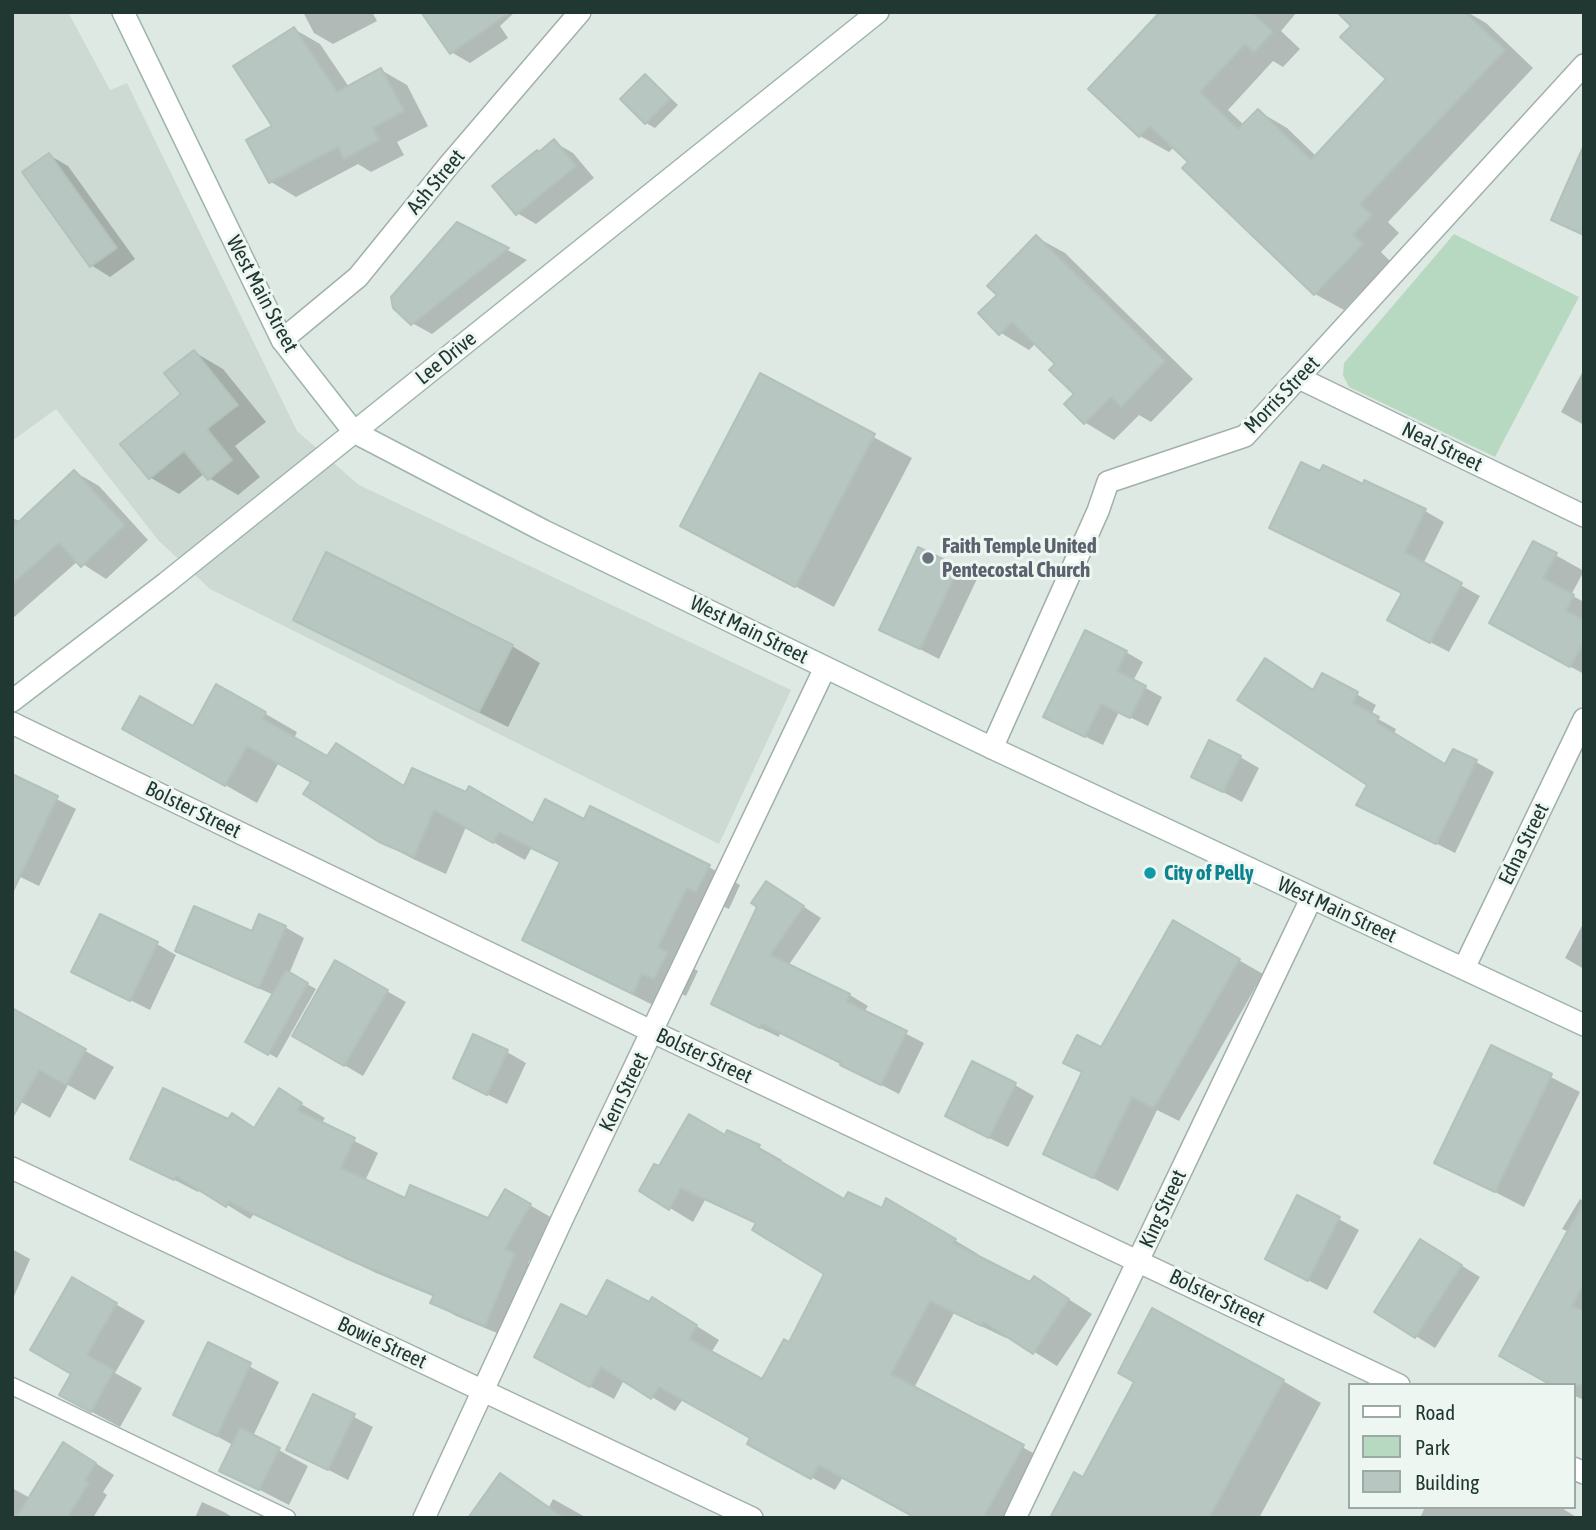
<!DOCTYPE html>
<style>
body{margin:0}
#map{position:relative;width:1596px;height:1530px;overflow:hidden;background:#dee9e4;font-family:"Asap Condensed",sans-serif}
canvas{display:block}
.frame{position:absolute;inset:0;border:14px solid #213832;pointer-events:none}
.legend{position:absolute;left:1348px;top:1383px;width:228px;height:126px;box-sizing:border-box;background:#eef6f2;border:2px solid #9caaa5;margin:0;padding:9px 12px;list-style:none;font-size:21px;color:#213832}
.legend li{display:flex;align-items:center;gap:14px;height:35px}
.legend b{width:35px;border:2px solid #9caaa5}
</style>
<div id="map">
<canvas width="1596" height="1530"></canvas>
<div class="frame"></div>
<ul class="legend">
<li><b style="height:9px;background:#fff"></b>Road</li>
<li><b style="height:19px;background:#b8d9c1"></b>Park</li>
<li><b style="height:19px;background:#b7c6c0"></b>Building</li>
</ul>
</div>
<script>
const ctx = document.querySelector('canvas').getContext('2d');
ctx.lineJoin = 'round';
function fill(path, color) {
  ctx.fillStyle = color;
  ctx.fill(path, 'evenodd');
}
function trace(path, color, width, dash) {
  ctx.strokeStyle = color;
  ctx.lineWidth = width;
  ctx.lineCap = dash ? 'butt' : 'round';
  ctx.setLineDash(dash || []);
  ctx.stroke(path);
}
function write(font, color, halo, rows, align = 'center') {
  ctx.font = font + ' "Asap Condensed",sans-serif';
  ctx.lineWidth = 6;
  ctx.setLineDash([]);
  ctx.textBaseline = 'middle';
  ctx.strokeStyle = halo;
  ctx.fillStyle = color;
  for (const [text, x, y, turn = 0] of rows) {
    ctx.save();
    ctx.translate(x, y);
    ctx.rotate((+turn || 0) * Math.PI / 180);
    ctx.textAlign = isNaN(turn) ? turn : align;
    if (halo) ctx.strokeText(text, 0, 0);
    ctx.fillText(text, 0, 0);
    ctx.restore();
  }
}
fill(new Path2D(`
 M12,12H68L110,90L127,83L297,431L359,485L791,690L719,844L210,589L158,540L56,409L12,441Z`), '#cdd9d3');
fill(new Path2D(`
 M1454,234L1579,297L1495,457L1349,387L1343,375L1344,363Z`), '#b8d9c1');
fill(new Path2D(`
 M303,12H372L377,21L333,44L314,33Z
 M423,12H515L500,26L508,38L470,63L451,52Z
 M1162,12H1297L1281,31L1300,49L1283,67L1273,61L1228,110L1244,125L1258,111L1287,128L1317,157L1388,79L1354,26L1339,12H1467L1486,23L1533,68L1388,222L1399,233L1381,252L1390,261L1344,310L1315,294L1174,147L1169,152L1140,136Z
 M294,29L320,44L349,87L381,70L407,85L428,126L397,142L404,155L371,172L358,164L296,197L271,182L275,126Z
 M645,76L654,82L678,105L655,128L646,123Z
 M554,142L573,153L594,178L536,224L517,213Z
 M49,155L68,166L135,259L110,277L91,265Z
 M457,224L527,260L432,334L412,323Z
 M1036,237L1065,253L1193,379L1151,422L1139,415L1114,440L1086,423L1066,404L1076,394L1057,364L1036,343L1029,350L1001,333L999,295Z
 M194,352L223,369L266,422L235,446L260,477L238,495L209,478L205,473L179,494L151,478L184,394Z
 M1583,371H1584V425L1561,412Z
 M761,376L912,458L834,607L683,526Z
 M75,472L99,486L148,540L106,579L78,561L12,619V518L22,522Z
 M1321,473L1425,511L1444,522L1423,564L1480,596L1449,652L1409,631L1404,593Z
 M1534,543L1584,571L1571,595L1584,602V674L1520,639Z
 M958,568L977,579L939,659L881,629Z
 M295,619L512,646L540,663L508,727L324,636Z
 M1126,652L1143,662L1133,681L1162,697L1148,726L1119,712L1103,745L1063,726Z
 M1322,675L1376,705L1371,715L1396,729L1394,734L1446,766L1476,762L1494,772L1455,853L1358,804L1369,784L1314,691Z
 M217,686L297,732L294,739L328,758L406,787L534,825L585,821L709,867L740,885L729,909L720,905L689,966L698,971L686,996L675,991L665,1011L556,957L525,939L561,863L531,849L525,860L466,827L446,874L413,859L380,841L313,782L279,762L257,803L156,746L194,728Z
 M1240,757L1259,768L1242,802L1194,777Z
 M12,776L76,809L39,886L12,873Z
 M784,894L821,918L788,966L850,995L868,1006L864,1012L924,1043L899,1094L780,1033L779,1037L731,1014Z
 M1584,922V969L1565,958Z
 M1174,923L1263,974L1179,1121L1157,1110L1118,1191L1045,1153L1083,1073L1065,1063L1101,1049Z
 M285,927L304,938L289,974L316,989L277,1058L247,1041L274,995L196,961L177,950Z
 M157,944L176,955L150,1010L74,972Z
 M336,962L406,1002L363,1076L294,1036Z
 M12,1010L114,1067L95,1100L68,1085L50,1118L12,1097Z
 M1492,1047L1580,1092L1524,1207L1437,1162Z
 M507,1052L526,1063L507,1104L474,1088Z
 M1015,1085L1034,1096L1008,1147L966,1127Z
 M279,1091L325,1118L321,1124L378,1153L365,1181L406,1201L489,1221L505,1191L554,1219L528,1263L538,1269L509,1338L456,1316L432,1302L435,1297L376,1273L254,1214L250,1219L200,1188L198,1192L132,1158L229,1121L255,1129Z
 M726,1137L759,1147L782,1160L780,1163L845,1202L883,1210L887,1200L978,1254L976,1257L1031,1284L1035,1278L1092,1314L1057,1366L1007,1335L1006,1338L954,1313L914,1388L1046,1460L1014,1518H916L843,1477L835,1490L772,1456L752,1438L683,1399L675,1411L624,1380L614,1399L559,1370L588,1320L676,1313L719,1340L711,1353L763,1381L790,1344L826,1273L757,1224L705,1200L693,1222L670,1208L659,1168Z
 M1298,1197L1359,1230L1327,1290L1286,1269Z
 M1580,1199L1584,1201V1400L1573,1395L1569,1232L1562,1229Z
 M12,1249L30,1259L12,1301Z
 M1440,1252L1480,1277L1435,1348L1376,1311Z
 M72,1279L145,1321L115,1373L142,1388L120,1427L90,1411L73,1373Z
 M209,1345L279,1382L253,1436L308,1466L289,1505L221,1470L233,1445L176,1414Z
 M1283,1381L1321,1403L1259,1518H1052L1084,1479Z
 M314,1396L373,1427L348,1480L288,1449Z
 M83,1455L114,1475L103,1492L107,1495L93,1518H12V1488L30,1498Z
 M501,1475L549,1507L553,1499L587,1518H483Z
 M202,1502L224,1512L234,1518H195Z
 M1425,1507H1560L1578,1518H1420Z`), '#0003');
const building = new Path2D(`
 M421,12H510L450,54Z
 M1160,12H1252L1273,32L1254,52L1245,44L1200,92L1238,129L1258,109L1311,160L1386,79L1340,37L1351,26L1337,12H1465L1505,50L1360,204L1372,215L1353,235L1363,244L1314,295L1182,168L1188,162L1150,126L1139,137L1088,89Z
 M294,27L337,92L381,68L404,111L373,128L379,140L344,159L338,147L269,183L246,140L272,126L233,66Z
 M645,74L670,99L645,124L620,99Z
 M554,139L576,166L516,215L492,186L537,150L539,152Z
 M1584,145V235L1551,220Z
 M49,153L117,248L90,267L22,172Z
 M457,222L509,248L411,325L393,308L391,297Z
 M1036,235L1165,361L1121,407L1111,397L1084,424L1064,404L1074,394L1049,370L1055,364L1012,322L999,335L978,313L997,295L987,286Z
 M194,350L238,405L207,429L232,460L208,480L184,451L149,479L120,444L181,394L164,373Z
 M760,373L875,434L795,587L680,526Z
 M1301,462L1320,471L1323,465L1363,484L1364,480L1426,509L1405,552L1462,583L1430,643L1387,620L1402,593L1269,528Z
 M74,470L125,525L81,567L59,543L12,584V528Z
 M1533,541L1557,553L1543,578L1574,595L1566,611L1584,620V642L1570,667L1489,623Z
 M918,547L959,567L920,649L879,630Z
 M326,552L513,645L479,712L293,620Z
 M1085,630L1127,651L1117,671L1146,686L1130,718L1101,704L1085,737L1043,717Z
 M1265,658L1313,690L1322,673L1358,692L1353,703L1379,717L1376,722L1445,764L1453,749L1477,760L1436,844L1356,805L1367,785L1237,700Z
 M216,684L266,712L263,719L327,756L336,743L404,786L412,768L466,792L469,786L533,823L545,799L584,819L590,806L710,865L696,892L687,888L658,947L668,952L654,979L642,974L633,994L522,940L560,862L499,832L493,843L434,810L414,857L379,842L303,794L311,782L247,746L225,786L122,729L140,696L193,726Z
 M1209,740L1241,756L1223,792L1191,777Z
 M12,774L58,796L12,893Z
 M766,881L804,906L770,955L850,994L847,1002L907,1031L881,1085L840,1065L841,1063L762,1024L760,1028L711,1004L757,907L751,903Z
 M194,906L252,931L259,914L286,926L259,988L175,951Z
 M100,914L158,942L130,1001L71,972Z
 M1173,920L1240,959L1154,1108L1132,1097L1093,1178L1043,1154L1082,1072L1063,1063L1077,1035L1101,1047Z
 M335,960L388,990L344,1066L292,1036Z
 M286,970L308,983L268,1055L245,1042Z
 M12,1008L86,1049L66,1085L39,1070L12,1118Z
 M473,1034L508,1050L487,1095L453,1078Z
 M1491,1045L1552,1074L1495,1192L1434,1163Z
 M972,1061L1016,1083L989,1138L945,1116Z
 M163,1088L228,1119L232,1113L254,1128L279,1088L302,1103L297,1110L355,1138L341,1168L405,1198L410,1185L488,1218L505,1189L531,1204L505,1249L515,1254L485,1326L430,1303L434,1295L350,1260L229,1202L226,1207L176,1176L174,1180L130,1159Z
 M689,1114L725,1135L727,1130L760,1145L758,1148L844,1199L848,1192L882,1208L886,1198L956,1239L953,1243L1030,1282L1034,1276L1069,1299L1033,1354L984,1322L982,1326L930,1301L891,1374L1024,1445L983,1518H916L819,1465L811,1479L747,1444L750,1438L659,1387L651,1399L601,1367L590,1387L534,1357L561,1304L587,1317L607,1280L649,1302L652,1297L697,1325L689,1339L762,1379L784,1339L789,1342L824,1274L752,1230L756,1223L681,1188L669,1210L639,1191L654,1164L659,1166Z
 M1297,1195L1340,1217L1308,1281L1265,1259Z
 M1584,1201V1283L1572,1306L1584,1311V1385H1551L1499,1356Z
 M1420,1239L1462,1265L1415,1338L1374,1312Z
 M72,1277L117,1303L87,1355L114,1370L91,1412L59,1395L71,1374L30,1350Z
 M1152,1308L1284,1380L1209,1518H1050L1074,1472L1083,1477L1134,1382L1118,1373Z
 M208,1342L251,1363L217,1436L173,1415Z
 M313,1394L355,1414L328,1470L286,1450Z
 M240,1428L280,1448L259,1490L219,1471Z
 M63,1442L96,1463L85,1480L89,1483L67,1518H16Z
 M500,1473L564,1518H468Z`);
fill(building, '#b7c6c0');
trace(building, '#b1c2bb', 2);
const lane = new Path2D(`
 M12,1386L287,1518`);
const street = new Path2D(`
 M282,340L358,277L449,165L580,12
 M1299,378L1584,516
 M12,723L653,1032L1399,1385
 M992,748L1098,511L1108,482L1245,436L1584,65
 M1464,968L1584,719
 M12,1168L752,1518
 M1573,1468L1584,1473
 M424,1518L565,1213L825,668
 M1015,1518L1311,899`);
const secondary = new Path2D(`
 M123,12L282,340L354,432L544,531L992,748L1584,1025
 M12,701L166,583L878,12`);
trace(lane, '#a2b0ab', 19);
trace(street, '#a2b0ab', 24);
trace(secondary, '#9eb4ac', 24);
trace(lane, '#fff', 16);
trace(street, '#fff', 21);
trace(secondary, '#fff', 21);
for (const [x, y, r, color] of [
 [928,558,7,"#6b7280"],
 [1150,873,7,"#0f9aa8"]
]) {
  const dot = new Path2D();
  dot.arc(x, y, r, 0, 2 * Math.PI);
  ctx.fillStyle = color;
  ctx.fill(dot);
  trace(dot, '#eef6f2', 2.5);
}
write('21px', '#213832', '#eef6f2', [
 ["Ash Street",436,182,-50],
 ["West Main Street",262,294,62],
 ["Lee Drive",446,358,-39],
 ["Morris Street",1282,395,-46],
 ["Neal Street",1442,447,26],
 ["West Main Street",749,630,26],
 ["Bolster Street",193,810,26],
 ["Edna Street",1524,844,-64],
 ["West Main Street",1337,910,25],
 ["Bolster Street",704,1056,25],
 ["Kern Street",624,1092,-64],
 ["King Street",1163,1209,-65],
 ["Bolster Street",1217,1298,26],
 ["Bowie Street",382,1343,25]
]);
write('bold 21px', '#5b616d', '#eef6f2', [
 ["Faith Temple United",942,546],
 ["Pentecostal Church",942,570]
], 'left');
write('bold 21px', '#0d838f', '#eef6f2', [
 ["City of Pelly",1164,873]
], 'left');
</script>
